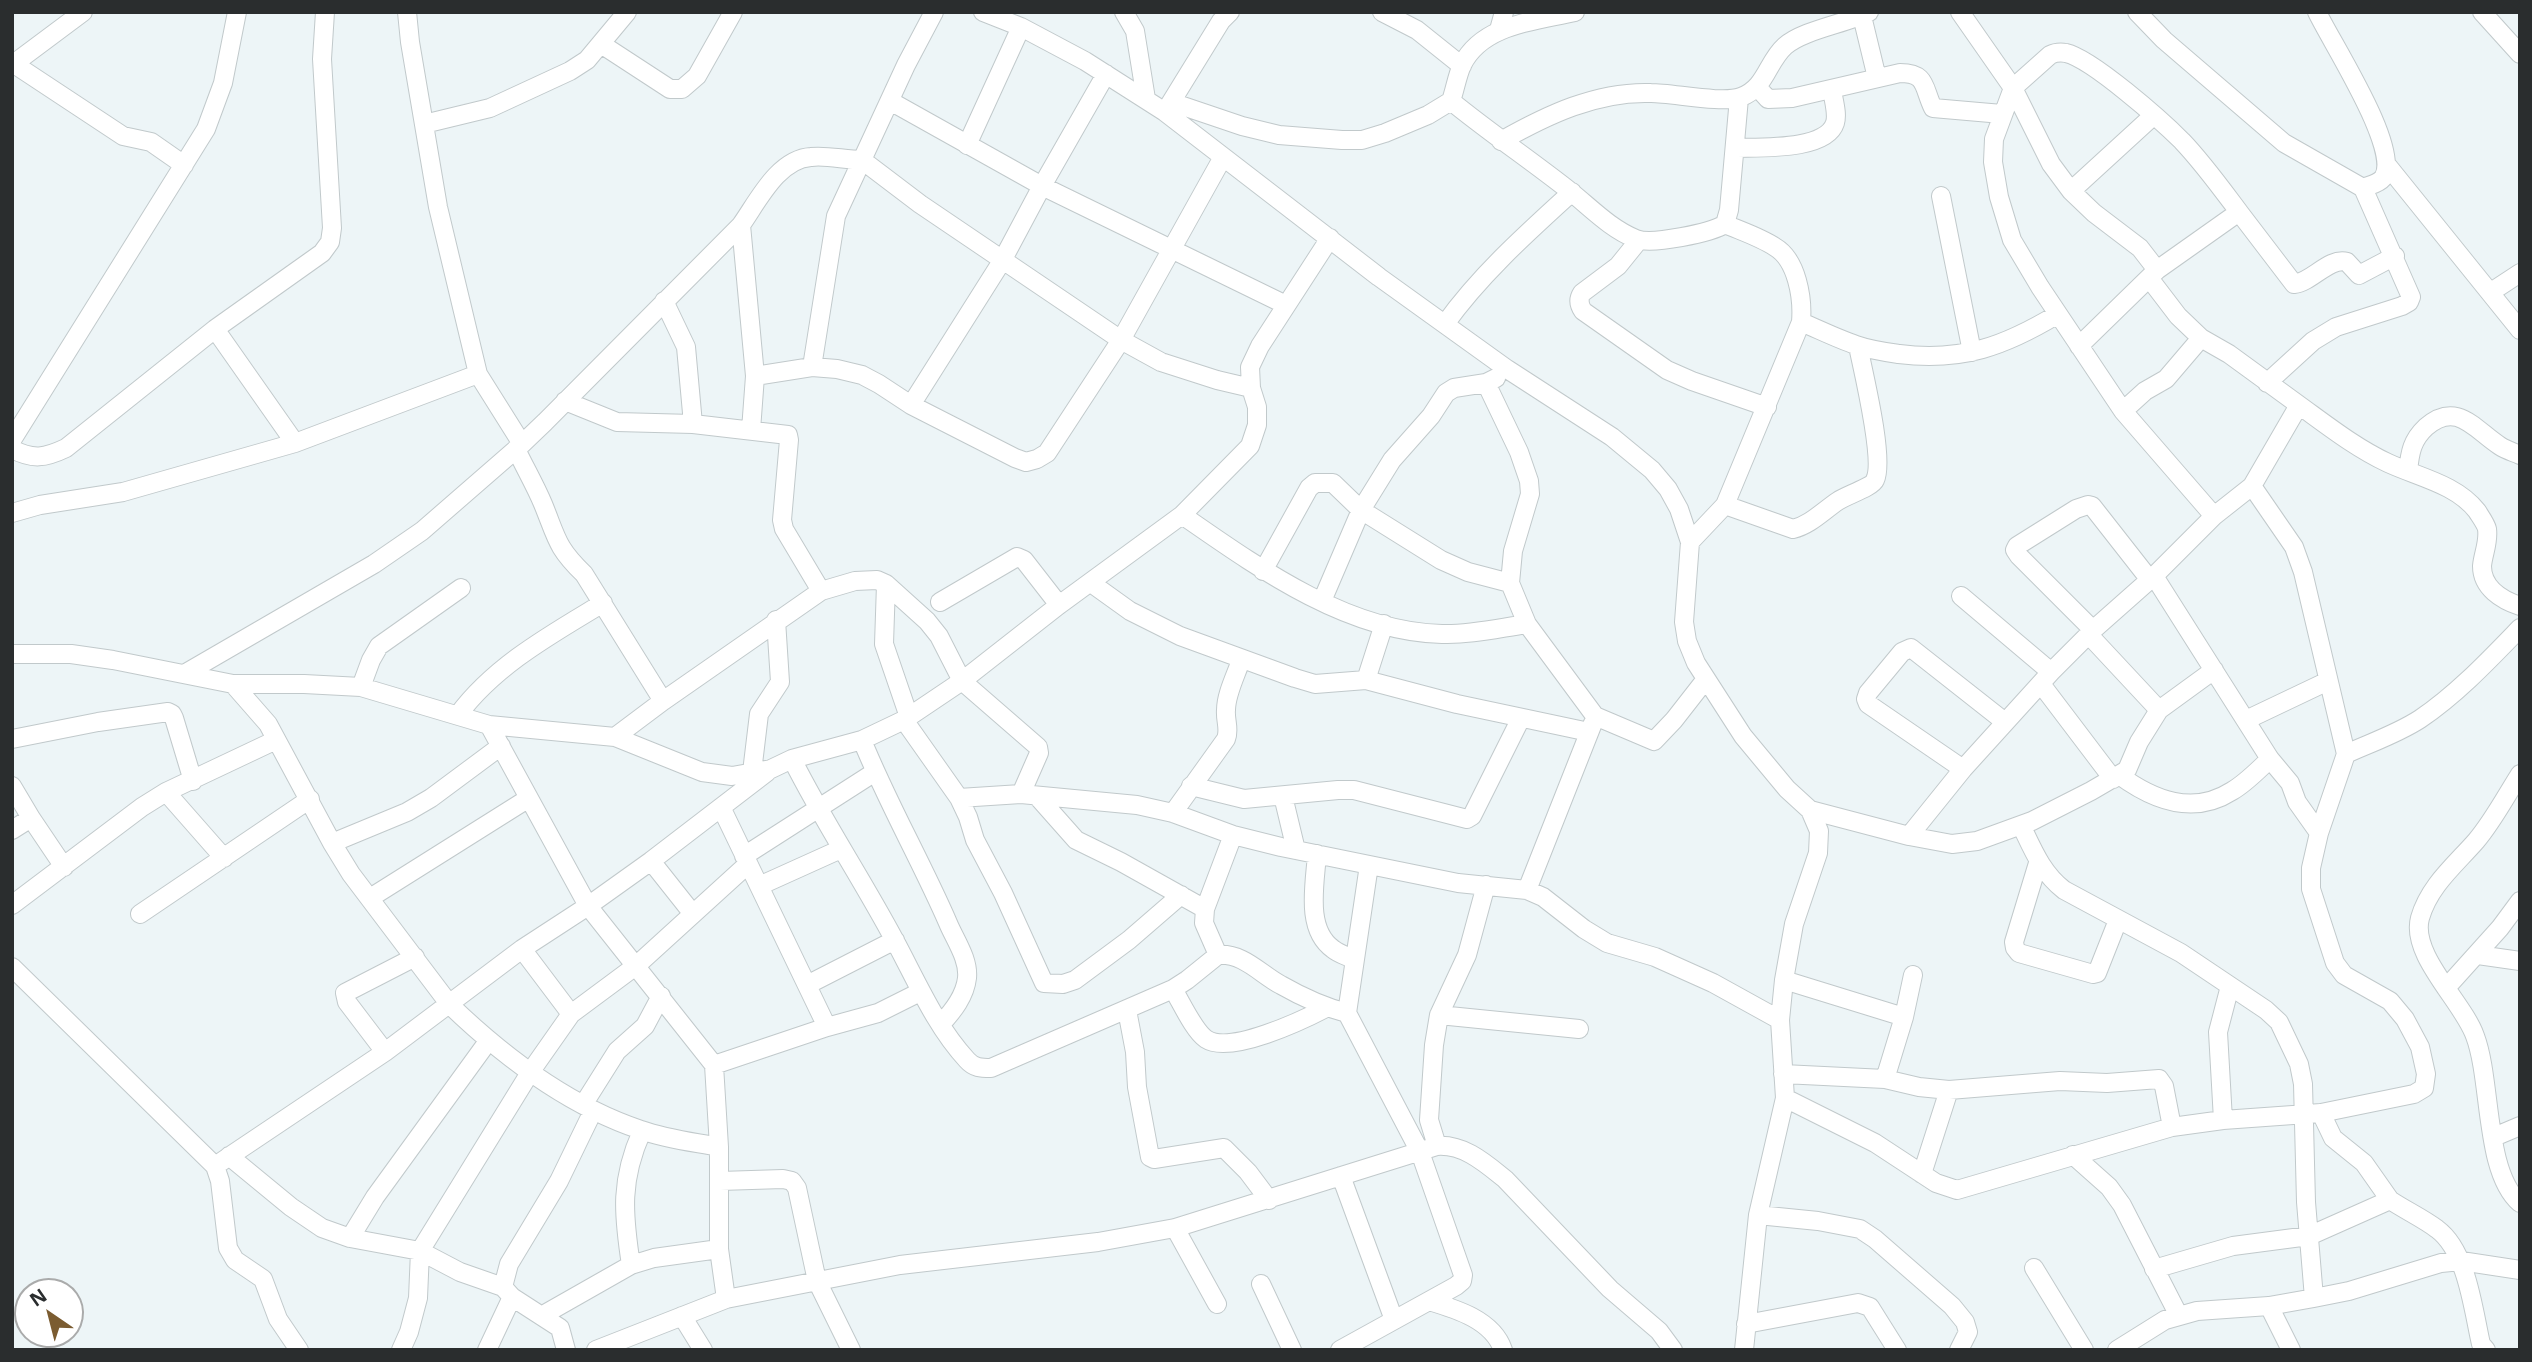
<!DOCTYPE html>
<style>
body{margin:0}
#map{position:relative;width:2532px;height:1362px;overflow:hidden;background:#edf5f7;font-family:"Open Sans",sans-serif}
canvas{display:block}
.frame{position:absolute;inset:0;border:14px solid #2a2d2e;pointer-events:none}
.north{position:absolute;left:14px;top:1278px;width:70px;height:70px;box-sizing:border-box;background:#fff;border:2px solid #aaabab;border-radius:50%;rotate:325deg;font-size:19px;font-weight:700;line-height:28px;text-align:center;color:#2a2d2e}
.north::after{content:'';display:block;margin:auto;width:24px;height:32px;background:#7b5c31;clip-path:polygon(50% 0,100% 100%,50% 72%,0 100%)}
</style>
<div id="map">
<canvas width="2532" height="1362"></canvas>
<div class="frame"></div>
<div class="north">N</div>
</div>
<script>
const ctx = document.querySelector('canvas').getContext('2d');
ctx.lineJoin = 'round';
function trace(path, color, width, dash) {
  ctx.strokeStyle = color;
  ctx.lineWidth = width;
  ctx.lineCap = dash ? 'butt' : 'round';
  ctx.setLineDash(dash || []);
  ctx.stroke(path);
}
const minor = new Path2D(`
 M407,12L410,42L438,207L478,374L522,444
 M983,12L1021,27L1085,61L1165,112L1379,277L1507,369L1612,437L1652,470L1668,489L1679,509L1690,542L1684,622L1687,641L1696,663L1743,736L1787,789L1810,810L1819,831L1818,853L1794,924L1784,980L1780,1020L1785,1098L1758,1215L1744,1350
 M1124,12L1135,31L1146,99
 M1382,12L1417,30L1462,66
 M2137,12L2164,40L2284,143L2363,188L2411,297L2409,302L2402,306L2336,327L2313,341L2267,383
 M2317,12C2331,42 2402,150 2383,178C2378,184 2370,185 2363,188
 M2482,12L2520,54
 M1862,16L1877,78
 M1499,30L1504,12
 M601,44L670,89H682L697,76L733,12
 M14,64L123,136L151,142L184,165
 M12,65L83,12
 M1758,88L1768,99L1792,98L1900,73C1927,73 1923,87 1933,108L2002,114
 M890,101L1042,186L1286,305
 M1451,101C1490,133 1532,161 1571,192C1592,209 1611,229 1636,239C1652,245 1711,233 1725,224L1729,210L1739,98
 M1171,102L1242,126L1279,135L1342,140H1362L1385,133L1428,115L1451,101C1455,90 1457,76 1462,65C1482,24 1536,21 1575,12
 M1165,112L1221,21L1230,12
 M424,124L490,108L570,71L587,60L627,12
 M1501,141C1547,115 1597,91 1651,93C1673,93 1722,104 1741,97C1766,88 1767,62 1785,46C1803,30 1845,24 1869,12
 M967,145L1021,27
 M1735,148C1759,147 1826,151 1835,123C1838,113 1833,99 1832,89
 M2387,165L2520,330
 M2071,191L2154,115
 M1941,196L1972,352
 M2239,212L2294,284C2312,282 2329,257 2347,262L2359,275L2395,256
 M741,225L755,376L751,430
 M1639,240L1618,266L1582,293C1578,299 1579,305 1583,311L1667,370L1692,381L1767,407
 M2149,278L2178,316L2201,338L2229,354L2299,405L2252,486L2214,516
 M2491,292L2520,273
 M664,301L686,347L693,424
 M1801,322C1820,330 1838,339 1856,345C1870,350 1885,352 1899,354C1962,362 2005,346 2058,314
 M1445,324C1480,275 1527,233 1572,192
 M215,329L295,443
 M2079,346L2157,270L2239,212C2221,188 2203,163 2182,141C2161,120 2092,59 2066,53C2060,52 2056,52 2050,55L2013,88L2051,164L2071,191L2094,213L2140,248L2157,270
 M812,367L836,216L862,160L920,204L1121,340L1161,362L1217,380L1251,388
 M755,376L812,367L837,369L862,375L879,384L911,405L1015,458L1026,462L1037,459L1047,453L1121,340L1223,157
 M1486,383L1519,452L1529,481L1530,494L1513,551L1510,583L1527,624L1595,716L1654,741L1674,720L1706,679
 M565,401L617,422L693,424L788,435L789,440L782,520L784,529L821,591
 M911,405L1002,261L1042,186L1106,74
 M2299,405C2328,426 2356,448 2388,463C2418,477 2456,484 2477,511C2480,516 2486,524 2487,529C2489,542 2483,554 2482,566C2482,588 2502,600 2520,606
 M2123,411L2145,391L2166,379L2201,338
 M12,440L206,129L223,83L237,12
 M12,449C33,460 45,458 66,448L215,329L322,253L330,242L332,228L322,59L325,12
 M516,449C525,468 535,485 543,504C557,538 556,547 584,574L663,701
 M2408,471C2410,452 2412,440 2426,427C2457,400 2475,430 2500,446C2506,450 2513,452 2520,455
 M1725,505L1793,529C1810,525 1823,511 1838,501C1847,495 1872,487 1875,480C1885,460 1863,371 1858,346
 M12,513L40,505L123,492L295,443L478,374
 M1182,515C1257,567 1347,632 1442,634C1470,635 1499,628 1527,624
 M1690,542L1725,505L1801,322C1803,298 1797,260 1775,247C1760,237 1741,231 1725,224
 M1263,571L1309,488L1315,483H1333L1361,510L1441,560L1468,572L1510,583
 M2154,576L2270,759L2290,783L2297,802L2319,833
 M1091,583L1130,611L1180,636L1295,678L1315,684L1366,680L1457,704L1589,732
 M886,584L884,644L909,717
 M1961,596L2051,672
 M1322,601L1361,510L1392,460L1431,416L1446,393L1454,388L1486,383L1496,378
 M940,602L1017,557L1024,560L1059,605
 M2093,630L2019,556L2015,550L2017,546L2076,509L2088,505L2092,506L2150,580
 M2089,635L2159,710
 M12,654H71L113,660L233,684H304L361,687L489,725L615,737L702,772L732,776L771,769L792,759L862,740L904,720L962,681L1059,605L1182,515L1250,446L1257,425V407L1251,388L1250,367L1260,346L1330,238
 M186,673L374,564L422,531L522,444L545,422L741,225C758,201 778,159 811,157C827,155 845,160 862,160L906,65L934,12
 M1366,680L1384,624
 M233,684L268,724L332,843L351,874L450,1005C504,1057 569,1106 641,1130C666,1139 693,1142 719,1147
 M2041,684L2113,779
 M361,687L371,660L379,646L461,588
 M458,715C495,665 552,634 603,603
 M904,720L959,798L1021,794L1137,805L1173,813L1233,835L1281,847L1458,883L1527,890L1543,897L1584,929L1607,943L1655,957L1713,983L1780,1020
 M2246,720L2328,681
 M489,725L588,906L714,1065L719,1147V1249L726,1299
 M615,737L663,701L821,591L855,581L877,580L886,584L927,621L939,636L962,681L1038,747L1039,753L1021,794
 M12,739L98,722L168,712L172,714L174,718L193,781
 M862,740C887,802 921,861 948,923C955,940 969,959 967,978C965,996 953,1011 941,1024
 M2346,754C2370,743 2397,734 2420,719C2457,694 2489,660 2520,628
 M792,759C823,821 862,879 895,941C916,980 936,1027 967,1060C974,1068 981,1068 991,1068L1173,989L1187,980L1218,955C1244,953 1260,974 1281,985C1302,997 1324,1007 1347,1013L1420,1152L1463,1275L1462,1281L1456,1286L1340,1350
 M1963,769L1868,704L1866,699L1868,693L1902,652L1911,648L2005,722
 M752,772L759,714L780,682L776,620
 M2520,774C2506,796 2493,821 2476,841C2455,865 2429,886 2420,918C2410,955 2463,1002 2475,1036C2492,1081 2484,1172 2520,1203
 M2119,775C2153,800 2193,816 2232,791C2246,783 2258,770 2270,759
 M12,786L31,818
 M1191,786L1244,799L1338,790H1354L1467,819L1472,816L1521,718
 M166,792L224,858
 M1037,796L1076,840L1121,862L1205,909
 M1283,796L1296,850
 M959,798L968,817L975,840L1003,893L1044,983L1063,984L1075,980L1129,940L1181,895
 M721,807L827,1027
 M1810,810L1909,836L1963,769L2051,672L2093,630L2154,576L2214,516L2123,411L2040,287L2012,240L1999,197L1993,162L1994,139L2013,88L1960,12
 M1173,813L1226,739C1230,729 1225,721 1226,710C1226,694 1236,675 1241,660
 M2021,825C2033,850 2042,873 2064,890L2181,953L2266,1010L2279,1022L2299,1064L2303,1084L2306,1202L2314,1298
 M12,830L31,818L64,867
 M1909,836L1952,844L1977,841L2032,821L2091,791L2127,770L2139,742L2159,710L2214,670
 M332,843L407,812L431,798L501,746
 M1317,854C1315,884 1305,929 1333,949C1339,954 1347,956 1353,959
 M744,856L875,772
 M651,861L693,914
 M2038,863L2014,942L2015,948L2019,953L2093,974L2097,973L2118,920
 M759,886L841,849
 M1527,890L1593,723
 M370,898L529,798
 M12,905L142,807L166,792L276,740
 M140,914L310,799
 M522,949L571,1014
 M1218,955L1204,923L1205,909L1233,835
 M2478,955L2520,961
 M12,967L215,1166L220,1181L228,1248L235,1260L263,1279L278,1319L299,1350
 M1784,980L1904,1017
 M807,985L895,940
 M2446,988L2500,928L2520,901
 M1173,989C1181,1002 1194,1031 1206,1039C1230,1055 1303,1020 1326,1008
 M1127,1010L1135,1052L1137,1087L1150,1157L1154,1159L1224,1148L1248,1172L1269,1200
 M1347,1013L1369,865
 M1439,1015L1579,1029
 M385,1052L347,1002L345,993L415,957
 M714,1065L827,1027L878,1013L920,992
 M1783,1074L1885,1079L1919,1087L1949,1090L2060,1081L2107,1083L2159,1079L2164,1086L2172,1127
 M1885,1079L1904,1017L1913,975
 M1785,1098L1875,1143L1936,1183L1957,1190L2172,1127L2223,1120L2321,1113L2414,1094L2424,1088L2426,1074L2420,1047L2405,1019L2390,1001L2344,975L2335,963L2311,889V868L2319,833L2346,754L2303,572L2294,547L2252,486
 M583,1105L617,1051L645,1026L661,996
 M2321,1113L2333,1138L2364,1163L2390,1200
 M2223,1120L2218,1032L2230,986
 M2494,1137L2520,1126
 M1437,1146L1429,1120L1434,1045L1439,1015L1467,955L1486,885
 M2073,1155L2109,1187L2122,1205L2179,1316
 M229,1156L291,1207L322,1228L350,1238L420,1251L460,1272L503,1287L512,1297L560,1328L566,1350
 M215,1166L385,1052L522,949L588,906L651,861L767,772
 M1922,1174L1949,1090
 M1341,1176L1394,1320
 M720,1181L783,1179L792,1181L797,1188L817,1281L851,1350
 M1758,1215L1818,1221L1860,1229L1875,1239L1952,1306L1965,1322L1968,1332L1959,1350
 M1175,1228L1217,1304
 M350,1238L375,1197L489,1040
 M631,1265C623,1213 620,1180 642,1131
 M2034,1268L2084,1350
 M2154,1269L2233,1246L2309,1236L2390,1200C2405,1210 2424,1219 2437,1229C2467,1251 2473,1309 2481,1344L2486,1350
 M1261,1284L1292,1350
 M503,1287L509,1264L559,1181L593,1111
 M1429,1301C1456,1309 1493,1320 1503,1350
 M2269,1306L2291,1350
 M543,1315L631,1265L654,1258L719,1249
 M682,1316L703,1350
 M1746,1324L1858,1303L1870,1307L1897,1350
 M401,1350L409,1332L418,1298L420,1251L531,1071L571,1014L637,965L748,864
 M487,1350L512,1297
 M596,1350L726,1299L900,1265L1098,1242L1175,1228L1437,1146C1464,1144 1485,1163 1505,1179L1610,1289L1659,1331L1673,1350
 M2117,1350L2165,1320L2197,1311L2269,1306L2314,1298L2349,1291L2441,1263L2461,1261L2520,1270`);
trace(minor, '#c1c9cb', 20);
trace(minor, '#fff', 18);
</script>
